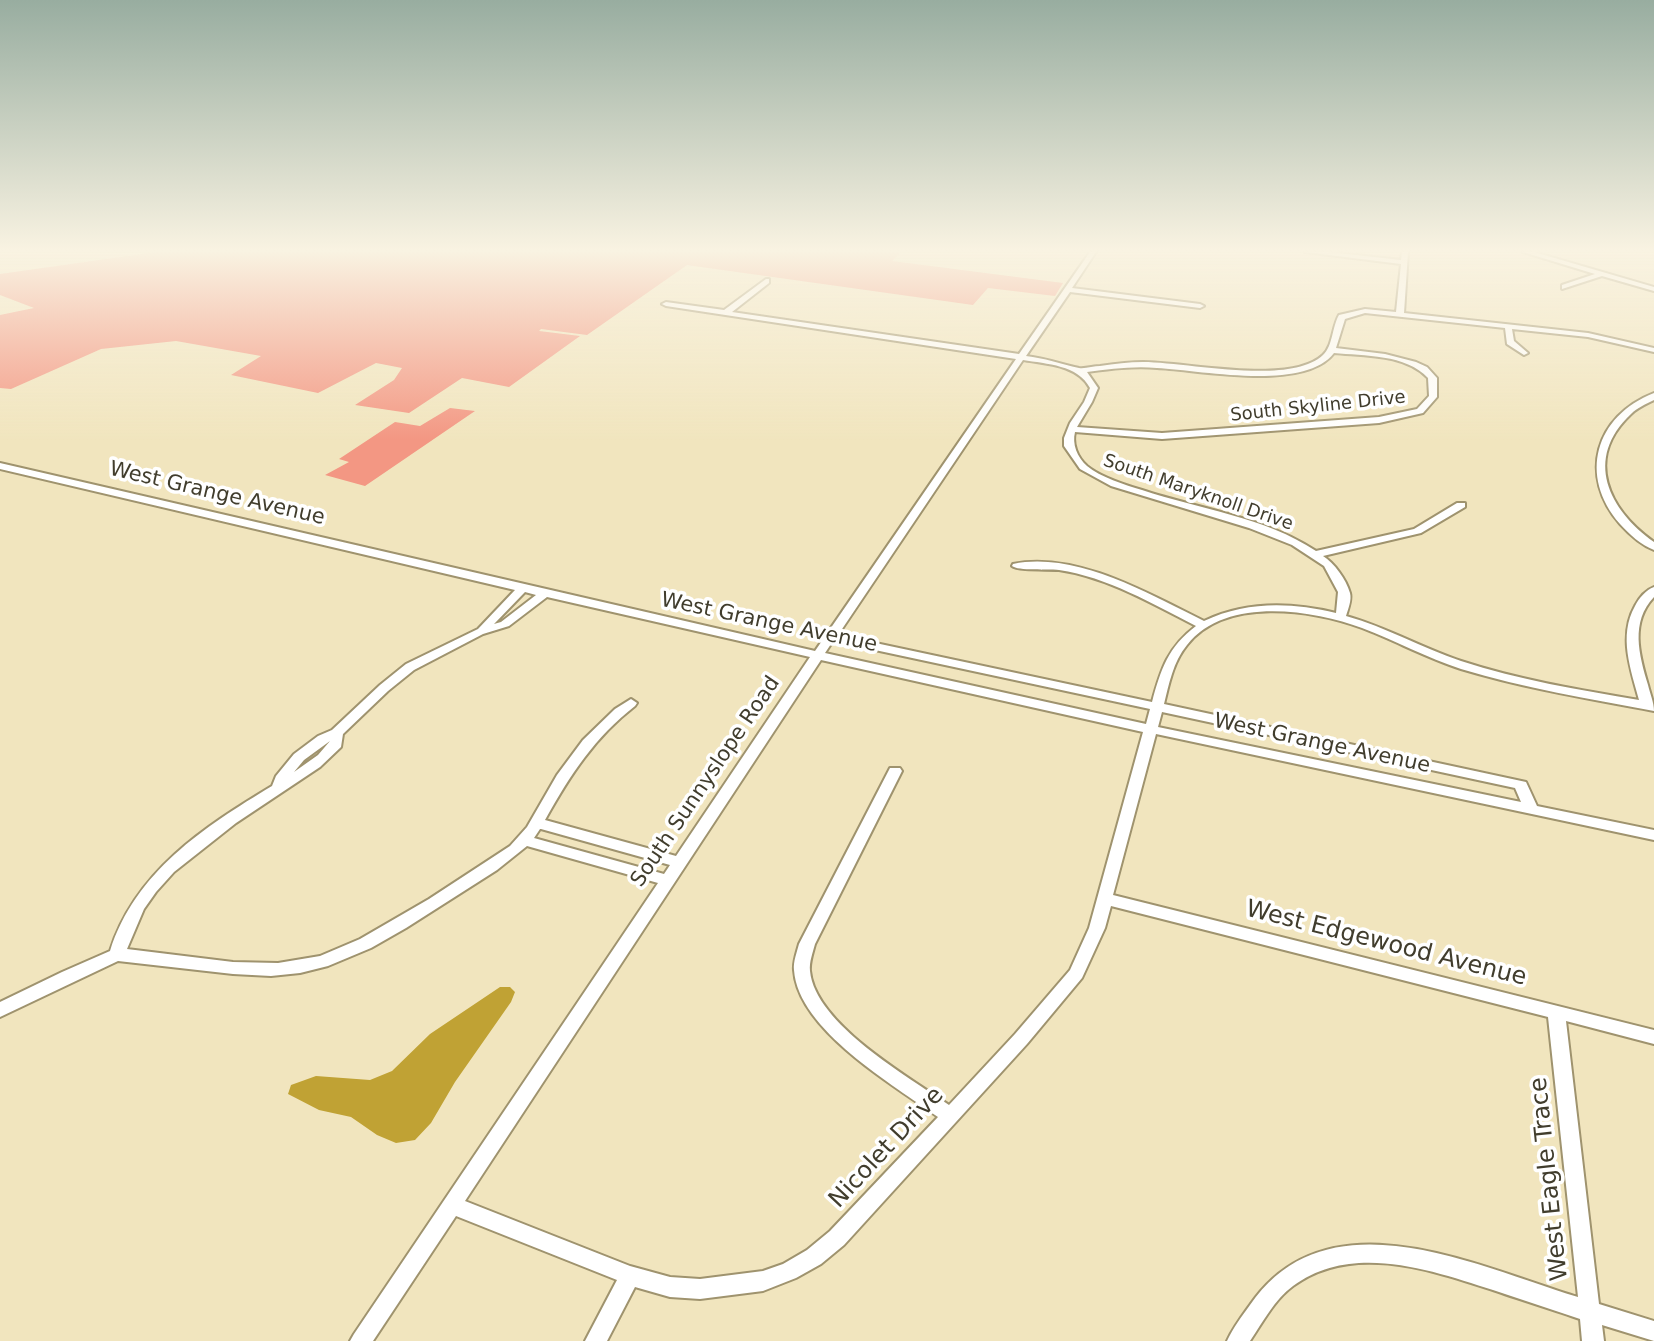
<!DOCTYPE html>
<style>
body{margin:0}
canvas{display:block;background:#f1e5be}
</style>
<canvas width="1654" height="1341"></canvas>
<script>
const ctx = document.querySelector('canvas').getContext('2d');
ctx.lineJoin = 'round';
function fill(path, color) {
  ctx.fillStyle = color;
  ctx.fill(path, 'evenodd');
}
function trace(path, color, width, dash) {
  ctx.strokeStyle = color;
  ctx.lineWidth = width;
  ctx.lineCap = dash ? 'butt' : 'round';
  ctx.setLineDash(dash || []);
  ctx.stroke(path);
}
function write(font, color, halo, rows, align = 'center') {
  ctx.font = font + ' "DejaVu Sans",sans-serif';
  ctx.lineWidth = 7;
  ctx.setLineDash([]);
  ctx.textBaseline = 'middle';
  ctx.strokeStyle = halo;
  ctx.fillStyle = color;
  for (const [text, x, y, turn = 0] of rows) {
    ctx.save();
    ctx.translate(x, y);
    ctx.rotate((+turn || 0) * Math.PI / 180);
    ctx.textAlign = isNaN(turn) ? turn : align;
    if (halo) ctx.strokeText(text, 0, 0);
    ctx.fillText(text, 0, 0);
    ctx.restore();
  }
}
fill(new Path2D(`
 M156,252H901L892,261L1063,283L1055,296L988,288L973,305L687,265L587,335L541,329L539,331L580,336L509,387L462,378L409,413L355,405L394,380L402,368L376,363L318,393L231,375L261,356L176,341L101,349L11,389L0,388V315L34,308L0,295V274Z
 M450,408L475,411L365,486L325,475L349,462L339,459L395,422L420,426Z`), '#f39783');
fill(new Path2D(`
 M500,987H510L515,992L511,1002L455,1082L431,1123L415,1140L396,1143L377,1135L351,1117L319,1110L288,1094L291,1085L316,1076L370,1080L392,1071L430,1034Z`), '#c0a234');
const minor = new Path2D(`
 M1090,252H1096L1072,288L1200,304L1204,306L1200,308L1070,292L1026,356C1044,358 1061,364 1079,368C1085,369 1094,366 1100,366C1114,364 1129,362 1143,362C1187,362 1290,386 1323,355C1333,346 1332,327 1339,315L1365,309L1396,312L1401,264L1305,252H1329L1401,260L1402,252H1408L1404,313L1588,333L1654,348V352L1588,337L1512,329L1514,341L1528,353L1524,355L1507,344L1505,328L1365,313L1345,319L1336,348L1385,354L1416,362L1427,367L1437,378V397L1423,413L1379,423L1162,439L1075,432C1072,444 1077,457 1087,466C1100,477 1125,485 1142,490C1199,509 1265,517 1316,551L1414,529L1457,503H1465V507L1421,533L1323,556C1334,563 1346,579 1350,593C1352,600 1348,609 1346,616C1386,627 1422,648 1461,661C1519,680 1580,690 1639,700C1631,670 1618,636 1635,606C1639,598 1646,590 1654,587V597C1630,622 1639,655 1648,685C1650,694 1654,702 1654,711C1590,699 1524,688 1461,669C1427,658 1396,641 1362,628C1312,610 1226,596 1187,645C1173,662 1169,684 1164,704L1526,782L1537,806L1654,830V840L1156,734L1113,895L1654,1030V1044L1566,1021L1599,1304L1654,1321V1341L1602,1325L1604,1341H1582L1580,1319C1551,1309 1522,1300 1493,1290C1431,1270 1352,1242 1293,1286C1274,1300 1263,1322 1250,1341H1227C1233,1328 1242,1316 1250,1305C1327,1192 1476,1266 1578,1297L1548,1017L1111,906L1105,928L1082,978L1027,1044L844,1245L821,1264L796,1278L763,1291L700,1299L670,1297L635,1287L607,1341H585L617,1280L456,1216L373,1341H350L354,1334L658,883L527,846L497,870L406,928L371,948L328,966L300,973L271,976L233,974L118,961L0,1017V1002L62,972L110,951C135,872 204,827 272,786L276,776L294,754L318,736L332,730L380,685L406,664L478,629L515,590L0,469V463L815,651L1016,359L666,306L662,304L666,302L724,310L766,279H769V283L732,312L1019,354ZM1334,353C1364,356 1406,354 1428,378L1429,396L1417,409L1379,417L1162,433L1077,427L1092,402L1098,388L1087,372C1110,369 1133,366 1157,368C1200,370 1304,392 1334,353ZM1023,360C1047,364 1078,365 1090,388L1084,402L1070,423L1064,438V446L1080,469L1111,486L1249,528L1292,545L1324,566L1338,592L1336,613C1291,602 1246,601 1204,621C1149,594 1076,551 1013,564L1012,566C1018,571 1048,569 1059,570C1107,577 1153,604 1196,626C1168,647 1161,669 1152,702L838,635ZM525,592L536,595L501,622L494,624ZM547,597L810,657L676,856L545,820C570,775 595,737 635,706L637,703L631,699L615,709L583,740L557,775L527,827L510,846L429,899L360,939L320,956L278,963L233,962L127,949L144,909L156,892L174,872L236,823L320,767L341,747L343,734L388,691L414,670L483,634L509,626ZM833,641L1150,709L1146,724L825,653ZM821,660L1143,732L1089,928L1070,970L1015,1034L949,1105C909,1077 815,1024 810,971C809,962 813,952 815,944L902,771L900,768H890L799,944C797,952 793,962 794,970C798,1030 894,1085 938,1117L830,1231L807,1250L783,1264L763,1271L700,1279L670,1277L630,1266L465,1201ZM1162,712L1515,788L1521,802L1158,727ZM330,741L318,755L294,772L304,760ZM540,829H541L670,865L664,874L534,838Z
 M1523,252H1534L1654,287V291L1602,276L1562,289V285L1595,274Z
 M1654,393V400C1646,404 1637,408 1631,414C1583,459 1609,510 1654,542V550C1641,545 1629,534 1620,524C1578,476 1595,416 1654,393Z`);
trace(minor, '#9f936e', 4);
fill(minor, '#fff');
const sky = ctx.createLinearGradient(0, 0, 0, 440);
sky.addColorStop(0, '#98ada0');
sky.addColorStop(0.57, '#f9f3e2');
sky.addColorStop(1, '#f9f3e200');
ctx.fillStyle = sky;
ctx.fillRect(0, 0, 1654, 440);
write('18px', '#413d2d', '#fff', [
 ["South Skyline Drive",1318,407,-6],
 ["South Maryknoll Drive",1198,493,19]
]);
write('21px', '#413d2d', '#fff', [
 ["West Grange Avenue",217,494,13],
 ["West Grange Avenue",769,623,12],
 ["West Grange Avenue",1322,744,12],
 ["South Sunnyslope Road",706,782,-56]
]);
write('24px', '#413d2d', '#fff', [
 ["West Edgewood Avenue",1386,944,14],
 ["Nicolet Drive",887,1148,-47],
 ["West Eagle Trace",1550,1179,-96]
]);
</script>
